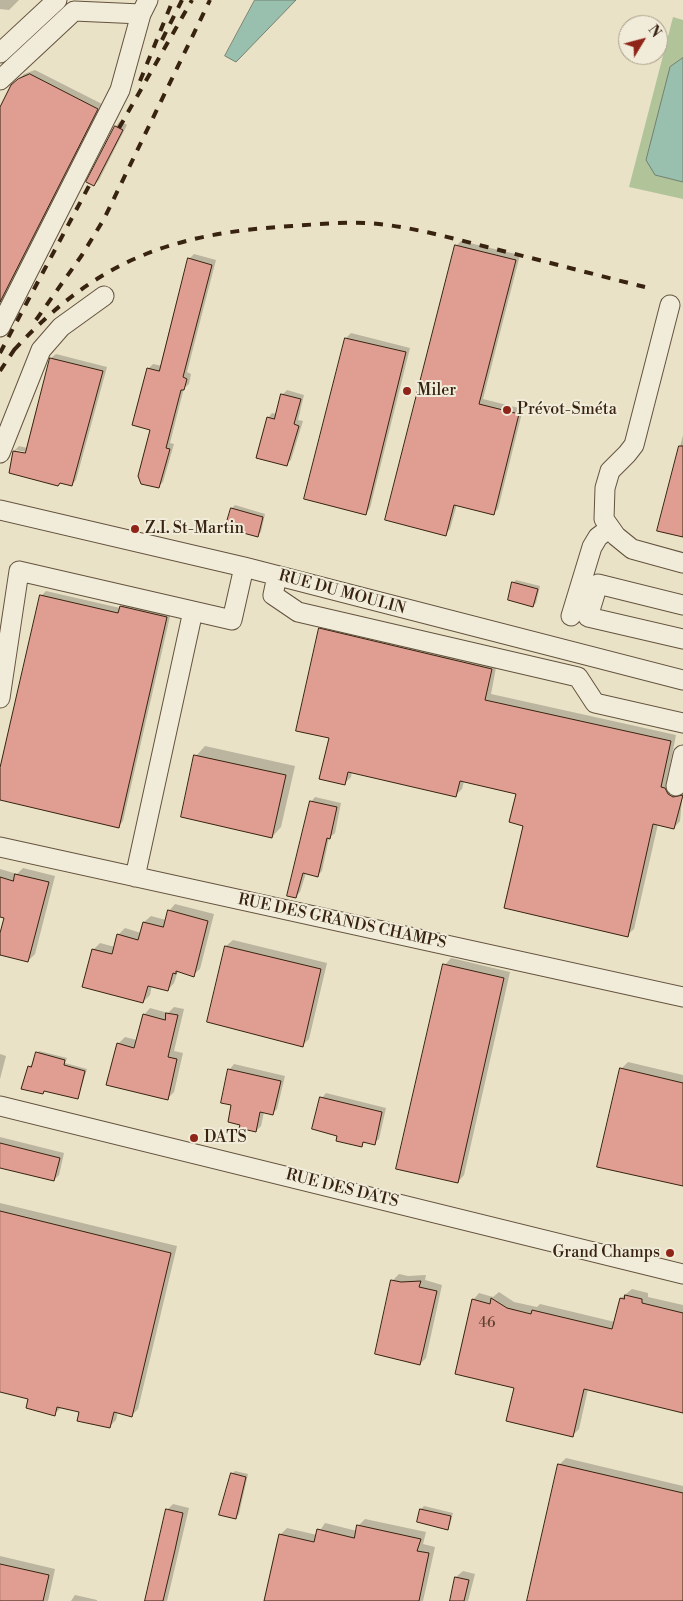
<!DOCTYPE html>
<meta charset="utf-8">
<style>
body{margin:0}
#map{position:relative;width:683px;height:1601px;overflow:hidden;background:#eae2c6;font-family:"Libre Bodoni",serif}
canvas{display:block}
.north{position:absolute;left:618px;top:15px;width:50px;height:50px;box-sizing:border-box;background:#f1ecda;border:1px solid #a79c89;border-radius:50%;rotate:53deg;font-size:14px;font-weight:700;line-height:20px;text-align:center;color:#372310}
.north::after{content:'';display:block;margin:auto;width:18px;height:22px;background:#8f2418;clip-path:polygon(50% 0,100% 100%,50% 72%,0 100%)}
</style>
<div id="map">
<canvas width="683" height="1601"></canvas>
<div class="north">N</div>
</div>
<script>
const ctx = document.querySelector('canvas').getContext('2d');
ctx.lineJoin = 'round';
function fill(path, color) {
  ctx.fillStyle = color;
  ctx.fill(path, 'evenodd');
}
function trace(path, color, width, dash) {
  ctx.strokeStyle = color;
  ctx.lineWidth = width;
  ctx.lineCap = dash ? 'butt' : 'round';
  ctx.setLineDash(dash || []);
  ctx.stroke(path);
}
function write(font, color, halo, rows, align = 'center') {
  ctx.font = font + ' "Libre Bodoni",serif';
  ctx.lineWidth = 4;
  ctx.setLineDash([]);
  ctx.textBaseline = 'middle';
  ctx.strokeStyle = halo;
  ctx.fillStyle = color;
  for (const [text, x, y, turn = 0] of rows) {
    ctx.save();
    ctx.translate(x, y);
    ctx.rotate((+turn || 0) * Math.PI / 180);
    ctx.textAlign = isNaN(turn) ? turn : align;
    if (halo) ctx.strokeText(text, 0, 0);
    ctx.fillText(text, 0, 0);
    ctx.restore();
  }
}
fill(new Path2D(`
 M673,17L683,20V199L629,187Z`), '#b1c499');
const water = new Path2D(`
 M255,0H296L236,62L225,56Z
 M683,58V182L655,175L646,160L670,67Z`);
fill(water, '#99bfae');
trace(water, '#72816f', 1);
fill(new Path2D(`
 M0,0H19L9,10L0,9Z
 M35,70L102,104L0,305V110L12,86L24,74Z
 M120,121L127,125L99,180L94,185L116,126Z
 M461,241L520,255L483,399L523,409L498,509L493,513L457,504L450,529L445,534L456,246Z
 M194,254L216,260L187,372L191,374L189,384L184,388L170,443L174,444L163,482L158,487L148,369L153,364L162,366L189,259Z
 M351,333L410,348L370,508L366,513L306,498L346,338Z
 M56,354L107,367L76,480L72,485L61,482L58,485L11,472L14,451L19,446L27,448L51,358ZM16,450L31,453V456L16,453Z
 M287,390L304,395L298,420L303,421L291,460L286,464L268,418L272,413L276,414L282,395Z
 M683,435V536L659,530Z
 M235,505L265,514L261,532L258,535L232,508Z
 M516,580L540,586L536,603L533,606L513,583Z
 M46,591L120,608L126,601L171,612L123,821L119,826L0,799V774L41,596Z
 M327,623L497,662L491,694L676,735L667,781L683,790L680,821L674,828L658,824L634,929L627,935L525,825L517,793L464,781L462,789L456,795L352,772L351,777L345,783L330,737L320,629Z
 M205,746L295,766L281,827L272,837L196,756Z
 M315,797L341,803L335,833L329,838L322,871L317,876L306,873L300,892L295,897L311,802Z
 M23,868L55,876L35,954L28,961L0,954V938L5,917L0,916V869L17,874Z
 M175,904L214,914L200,969L193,975L178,971L174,983L168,990L152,985L150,995L143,1002L93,950L100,943L115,947L118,935L125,928L141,933L144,922L151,916L166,920L169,911Z
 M233,940L327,963L309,1039L303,1045L226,946Z
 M451,958L510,972L464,1175L458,1182L445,965Z
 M174,1007L184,1009L174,1051L183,1053L174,1092L167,1099L118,1044L125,1037L137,1040L144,1015L150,1008L168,1013Z
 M39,1051L67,1058L65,1063L87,1069L78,1098L45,1090L43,1093L29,1066L33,1065Z
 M0,1054L6,1056L0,1079Z
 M628,1062L683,1075V1185L621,1069Z
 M234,1064L285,1076L277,1109L272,1114L264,1112L261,1126L256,1131L241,1124L233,1104L222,1102L230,1069Z
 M326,1093L386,1108L379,1139L374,1143L365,1141L361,1145L339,1135L322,1098Z
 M0,1137L64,1153L59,1175L54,1180L0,1166Z
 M0,1203L177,1246L138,1409L132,1415L118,1411L116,1420L109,1427L81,1411L61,1408L54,1414L30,1398L0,1390Z
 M399,1274L408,1276L426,1275L425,1280L442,1285L426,1358L420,1364L392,1281Z
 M632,1289L648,1293V1297L683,1305V1411L588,1389L579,1429L573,1435L515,1387L473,1300L479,1293L493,1297L499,1292L514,1302L537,1307L540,1304L615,1322L621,1298Z
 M566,1458L683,1486V1601H529L559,1465Z
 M235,1471L248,1474L239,1514L236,1517L232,1474Z
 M173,1504L189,1508L167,1601H146L167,1510Z
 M424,1506L453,1513L450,1525L447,1528L421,1509Z
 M365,1519L426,1532L423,1544L435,1547L423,1601H265L280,1535L287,1528L317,1535L325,1523L357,1531L359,1525Z
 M0,1556L55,1569L48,1601H0Z
 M463,1571L475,1574L468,1601H451L456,1577Z
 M75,1595L97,1600V1601H71Z`), '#0003');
const building = new Path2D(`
 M30,74L98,109L0,302V107L11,85L18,79Z
 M115,126L123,130L94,186L86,182Z
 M455,245L516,260L479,404L519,414L494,515L454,505L446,536L385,520Z
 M188,258L212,265L183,377L187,379L184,390H181L166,448L170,449L159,488L141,484L138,476L150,430L132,425L147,368L159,371Z
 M345,338L406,352L366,515L304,499Z
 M50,358L103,371L72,486L60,483L58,486L9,473L13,451L25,453Z
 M281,394L301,399L294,424L299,426L287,466L256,458L267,417L274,419Z
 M679,446H683V537L657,531Z
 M231,508L263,517L258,537L225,528Z
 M512,582L538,589L533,607L508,600Z
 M40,595L118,613L120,606L167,617L119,828L0,800V768Z
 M319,628L492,669L485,700L671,741L661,787L665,788L668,794L673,797L683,795L674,829L653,824L628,937L504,908L523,826L509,822L516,794L460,781L456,797L348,772L345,785L319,779L329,738L296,731Z
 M194,755L286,775L272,838L181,817Z
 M310,801L337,807L330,839L327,838L318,877L303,873L296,898L287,896Z
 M15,874L49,882L28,962L0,955V933L4,918L0,917V877L13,881Z
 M168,910L208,921L194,977L176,971V974L173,973L168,991L148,986L143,1003L82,987L92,949L112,954L117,934L138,940L143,922L163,927Z
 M225,946L321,969L303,1047L207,1022Z
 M443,964L504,978L458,1183L396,1169Z
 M166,1013L178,1015L168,1057L177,1059L168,1100L106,1085L117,1043L134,1048L143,1014L165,1020Z
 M36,1052L65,1060L64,1065L85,1071L78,1099L44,1091L43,1094L21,1089L28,1066L31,1067Z
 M620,1068L683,1083V1186L597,1167Z
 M228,1069L281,1081L273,1115L260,1112L256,1132L239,1128L240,1125L228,1122L231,1105L221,1103Z
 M320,1097L382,1112L375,1145L363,1142L362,1147L336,1141L337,1136L312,1129Z
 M0,1143L60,1158L54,1181L0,1168Z
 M0,1211L171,1253L132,1417L114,1412L110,1428L77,1421L79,1412L57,1407L55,1416L26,1408L28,1399L0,1392Z
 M391,1280L401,1282L421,1281L419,1287L437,1291L420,1365L375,1354Z
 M625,1295L642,1299V1303L683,1313V1413L584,1389L573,1437L506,1421L514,1388L455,1374L472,1299L490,1304L491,1298L507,1308L531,1314L532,1310L612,1329L620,1298L624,1299Z
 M558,1464L683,1493V1601H527Z
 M231,1473L246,1477L236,1519L219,1515Z
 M166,1509L183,1513L175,1550L163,1601H145Z
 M420,1509L451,1516L448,1530L417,1522Z
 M357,1525L421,1539L417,1551L429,1553L419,1601H264L279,1534L314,1542L317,1529L354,1538Z
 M0,1564L49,1575L43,1601H0Z
 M455,1577L469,1580L464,1601H450Z`);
fill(building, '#e09d91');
trace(building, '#372310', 1);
const minor = new Path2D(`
 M0,53L57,0
 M0,80L74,11L141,14
 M670,305L634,445L627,454L610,471L605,488L604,519L616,536L632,549L683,563
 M0,327L120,90L141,14L148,0
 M0,453L41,350L61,327L104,296
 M0,510L244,567L683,680
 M277,576L273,595L298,612L578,677L595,703L683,723
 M683,605L598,584L588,617L683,639
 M571,616L592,547L598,537L610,528
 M0,698L19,571L232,620L244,567
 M676,786L683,755
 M0,847L683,997
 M135,877L193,611
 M0,1106L683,1274`);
trace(minor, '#64533e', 21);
trace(minor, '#f1ecda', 19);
trace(new Path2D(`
 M162,40L182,0
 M140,81L173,0
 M119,128L192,0
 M36,320L82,255L104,219L210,0
 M14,350C97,260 172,233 292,226C321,224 351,221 379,224C416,228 451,238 487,247C540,260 592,274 645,287
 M0,353L90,184
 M0,371L18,344`), '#372310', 4, [9, 9]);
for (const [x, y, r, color] of [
 [407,391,5,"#8f2418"],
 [507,410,5,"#8f2418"],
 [135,529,5,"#8f2418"],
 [194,1138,5,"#8f2418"],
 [670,1253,5,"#8f2418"]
]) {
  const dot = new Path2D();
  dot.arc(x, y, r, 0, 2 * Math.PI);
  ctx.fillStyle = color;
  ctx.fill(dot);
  trace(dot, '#f1ecda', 2);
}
write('14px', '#614230', null, [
 ["46",487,1324]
]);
write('16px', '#372310', '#f1ecda', [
 ["Miler",417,391],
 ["Prévot-Sméta",517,410],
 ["Z.I. St-Martin",145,529],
 ["DATS",204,1138],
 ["Grand Champs",660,1253,"right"]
], 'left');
write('16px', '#372310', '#f1ecda', [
 ["RUE DU MOULIN",342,593,15],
 ["RUE DES GRANDS CHAMPS",342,922,12],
 ["RUE DES DATS",342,1189,14]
]);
</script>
